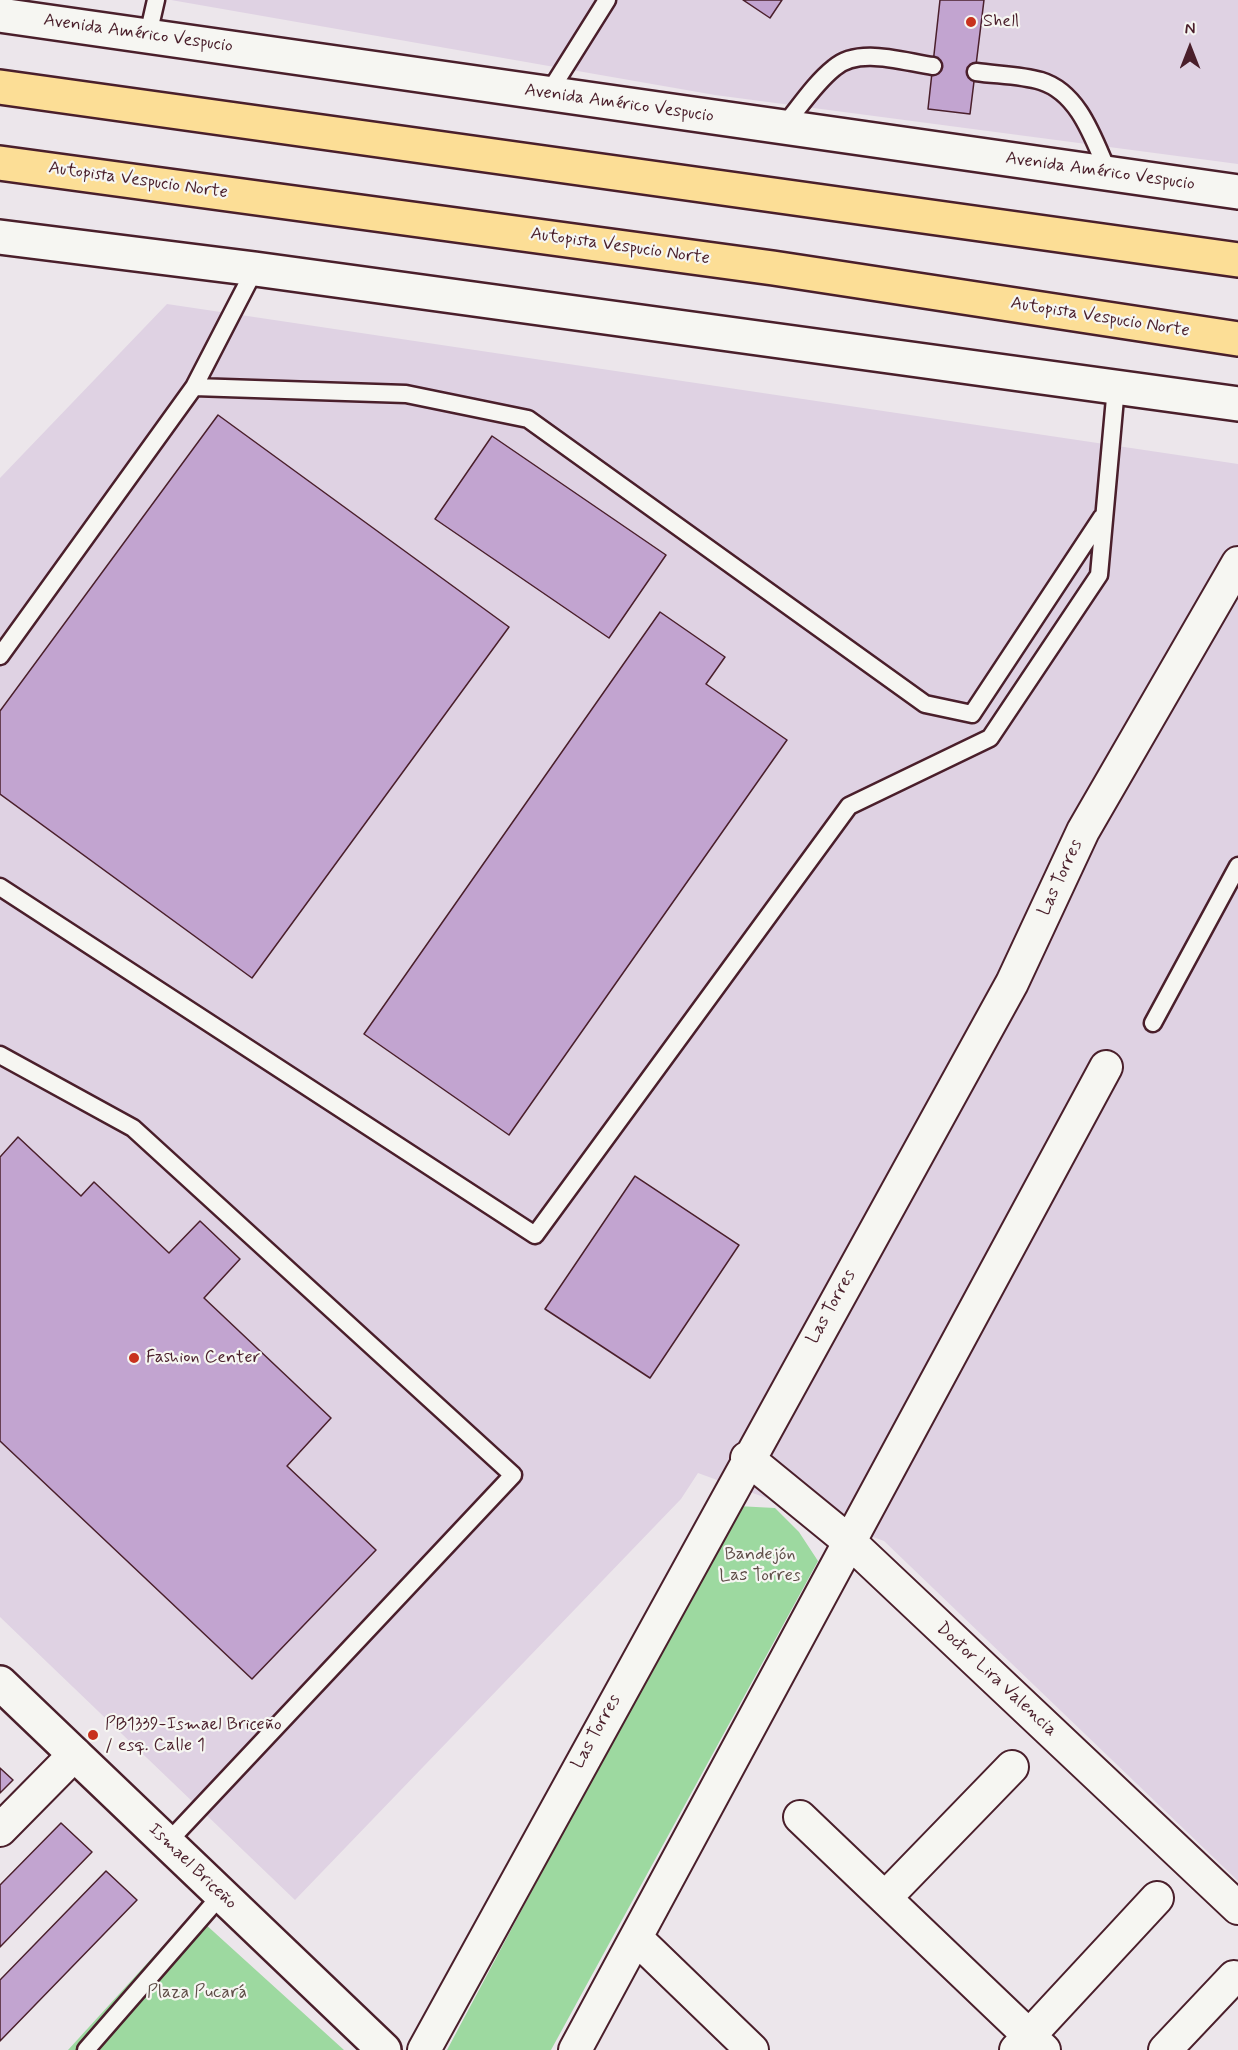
<!DOCTYPE html>
<meta charset="utf-8">
<style>
body{margin:0}
#map{position:relative;width:1238px;height:2050px;overflow:hidden;background:#ece6eb;font-family:Mynerve,sans-serif}
canvas{display:block}
.north{position:absolute;left:1160px;top:18px;width:60px;height:60px;-webkit-text-stroke:4px #f6f6f2;paint-order:stroke;rotate:0deg;font-size:16px;font-weight:700;line-height:24px;text-align:center;color:#4a1f2b}
.north::after{content:'';display:block;margin:auto;width:21px;height:27px;background:#4a1f2b;clip-path:polygon(50% 0,100% 100%,50% 72%,0 100%)}
</style>
<div id="map">
<canvas width="1238" height="2050"></canvas>
<div class="north">N</div>
</div>
<script>
const ctx = document.querySelector('canvas').getContext('2d');
ctx.lineJoin = 'round';
function fill(path, color) {
  ctx.fillStyle = color;
  ctx.fill(path, 'evenodd');
}
function trace(path, color, width, dash) {
  ctx.strokeStyle = color;
  ctx.lineWidth = width;
  ctx.lineCap = dash ? 'butt' : 'round';
  ctx.setLineDash(dash || []);
  ctx.stroke(path);
}
function write(font, color, halo, rows, align = 'center') {
  ctx.font = font + ' Mynerve,sans-serif';
  ctx.lineWidth = 4.5;
  ctx.setLineDash([]);
  ctx.textBaseline = 'middle';
  ctx.strokeStyle = halo;
  ctx.fillStyle = color;
  for (const [text, x, y, turn = 0] of rows) {
    ctx.save();
    ctx.translate(x, y);
    ctx.rotate((+turn || 0) * Math.PI / 180);
    ctx.textAlign = isNaN(turn) ? turn : align;
    if (halo) ctx.strokeText(text, 0, 0);
    ctx.fillText(text, 0, 0);
    ctx.restore();
  }
}
fill(new Path2D(`
 M171,0H1238V164L715,95Z
 M167,304L1238,464V1881L884,1541L698,1473L681,1499L295,1900L0,1617V478Z`), '#dfd2e3');
fill(new Path2D(`
 M737,1506L775,1508L799,1532L818,1561L551,2050H447Z
 M193,1913L344,2050H68Z`), '#9dd9a0');
const building = new Path2D(`
 M743,0H782L770,18Z
 M940,0H984L970,114L928,109Z
 M218,415L509,627L252,978L0,794V711Z
 M492,436L666,555L609,638L435,519Z
 M660,612L725,657L706,684L787,740L509,1135L364,1034Z
 M18,1137L81,1196L94,1182L169,1253L200,1221L240,1259L204,1298L331,1418L287,1466L376,1550L252,1679L0,1441V1157Z
 M635,1176L739,1245L650,1378L545,1309Z
 M0,1768L13,1780L0,1793Z
 M61,1823L92,1852L0,1947V1885Z
 M106,1871L137,1900L0,2041V1980Z`);
fill(building, '#c2a4d0');
trace(building, '#4a1f2b', 1.5);
const lane = new Path2D(`
 M148,35L156,0
 M976,72C997,75 1021,75 1041,81C1080,93 1094,141 1109,174
 M548,94L607,0
 M782,128C799,108 814,84 834,68C858,46 904,62 933,66
 M194,387L255,269
 M0,656L194,387L406,394L528,419L925,704L972,714L1102,517
 M0,887L535,1235L849,806L990,738L1099,575L1116,387
 M1153,1023L1238,866
 M0,1055L133,1128L513,1475L167,1843
 M86,2050L222,1894`);
const street = new Path2D(`
 M747,1458L851,1543L1238,1908
 M800,1817L1044,2050
 M0,1830L75,1754
 M885,1898L1012,1767
 M636,1938L752,2050
 M424,2050L1012,983L1083,831L1238,563
 M575,2050L1106,1067
 M1016,2050L1157,1898
 M1165,2050L1234,1977`);
const secondary = new Path2D(`
 M0,15L1238,192
 M0,237L255,269L1238,404
 M0,1683L384,2050`);
const highway = new Path2D(`
 M0,87L1238,260
 M0,163L773,268L1238,339`);
trace(lane, '#4a1f2b', 21);
trace(street, '#4a1f2b', 36);
trace(secondary, '#4a1f2b', 38);
trace(highway, '#4a1f2b', 38);
trace(lane, '#f6f6f2', 16);
trace(street, '#f6f6f2', 32);
trace(secondary, '#f6f6f2', 33);
trace(highway, '#fcde96', 33);
for (const [x, y, r, color] of [
 [971,22,6,"#c8321e"],
 [134,1358,6,"#c8321e"],
 [93,1735,6,"#c8321e"]
]) {
  const dot = new Path2D();
  dot.arc(x, y, r, 0, 2 * Math.PI);
  ctx.fillStyle = color;
  ctx.fill(dot);
  trace(dot, '#f6f6f2', 2);
}
write('18px', '#4a1f2b', '#f6f6f2', [
 ["Shell",983,22],
 ["Fashion Center",146,1358],
 ["PB1339-Ismael Briceño",105,1725],
 ["/ esq. Calle 1",105,1746]
], 'left');
write('18px', '#4a1f2b', '#f6f6f2', [
 ["Avenida Américo Vespucio",138,34,8],
 ["Avenida Américo Vespucio",619,104,8],
 ["Avenida Américo Vespucio",1100,172,8],
 ["Autopista Vespucio Norte",138,181,8],
 ["Autopista Vespucio Norte",620,247,8],
 ["Autopista Vespucio Norte",1100,318,9],
 ["Las Torres",1061,878,-65],
 ["Las Torres",832,1307,-61],
 ["Doctor Lira Valencia",996,1680,43],
 ["Las Torres",597,1732,-61],
 ["Ismael Briceño",192,1867,44]
]);
write('18px', '#5f4e48', '#f6f6f2', [
 ["Bandejón",760,1555],
 ["Las Torres",760,1576],
 ["Plaza Pucará",197,1993]
]);
</script>
